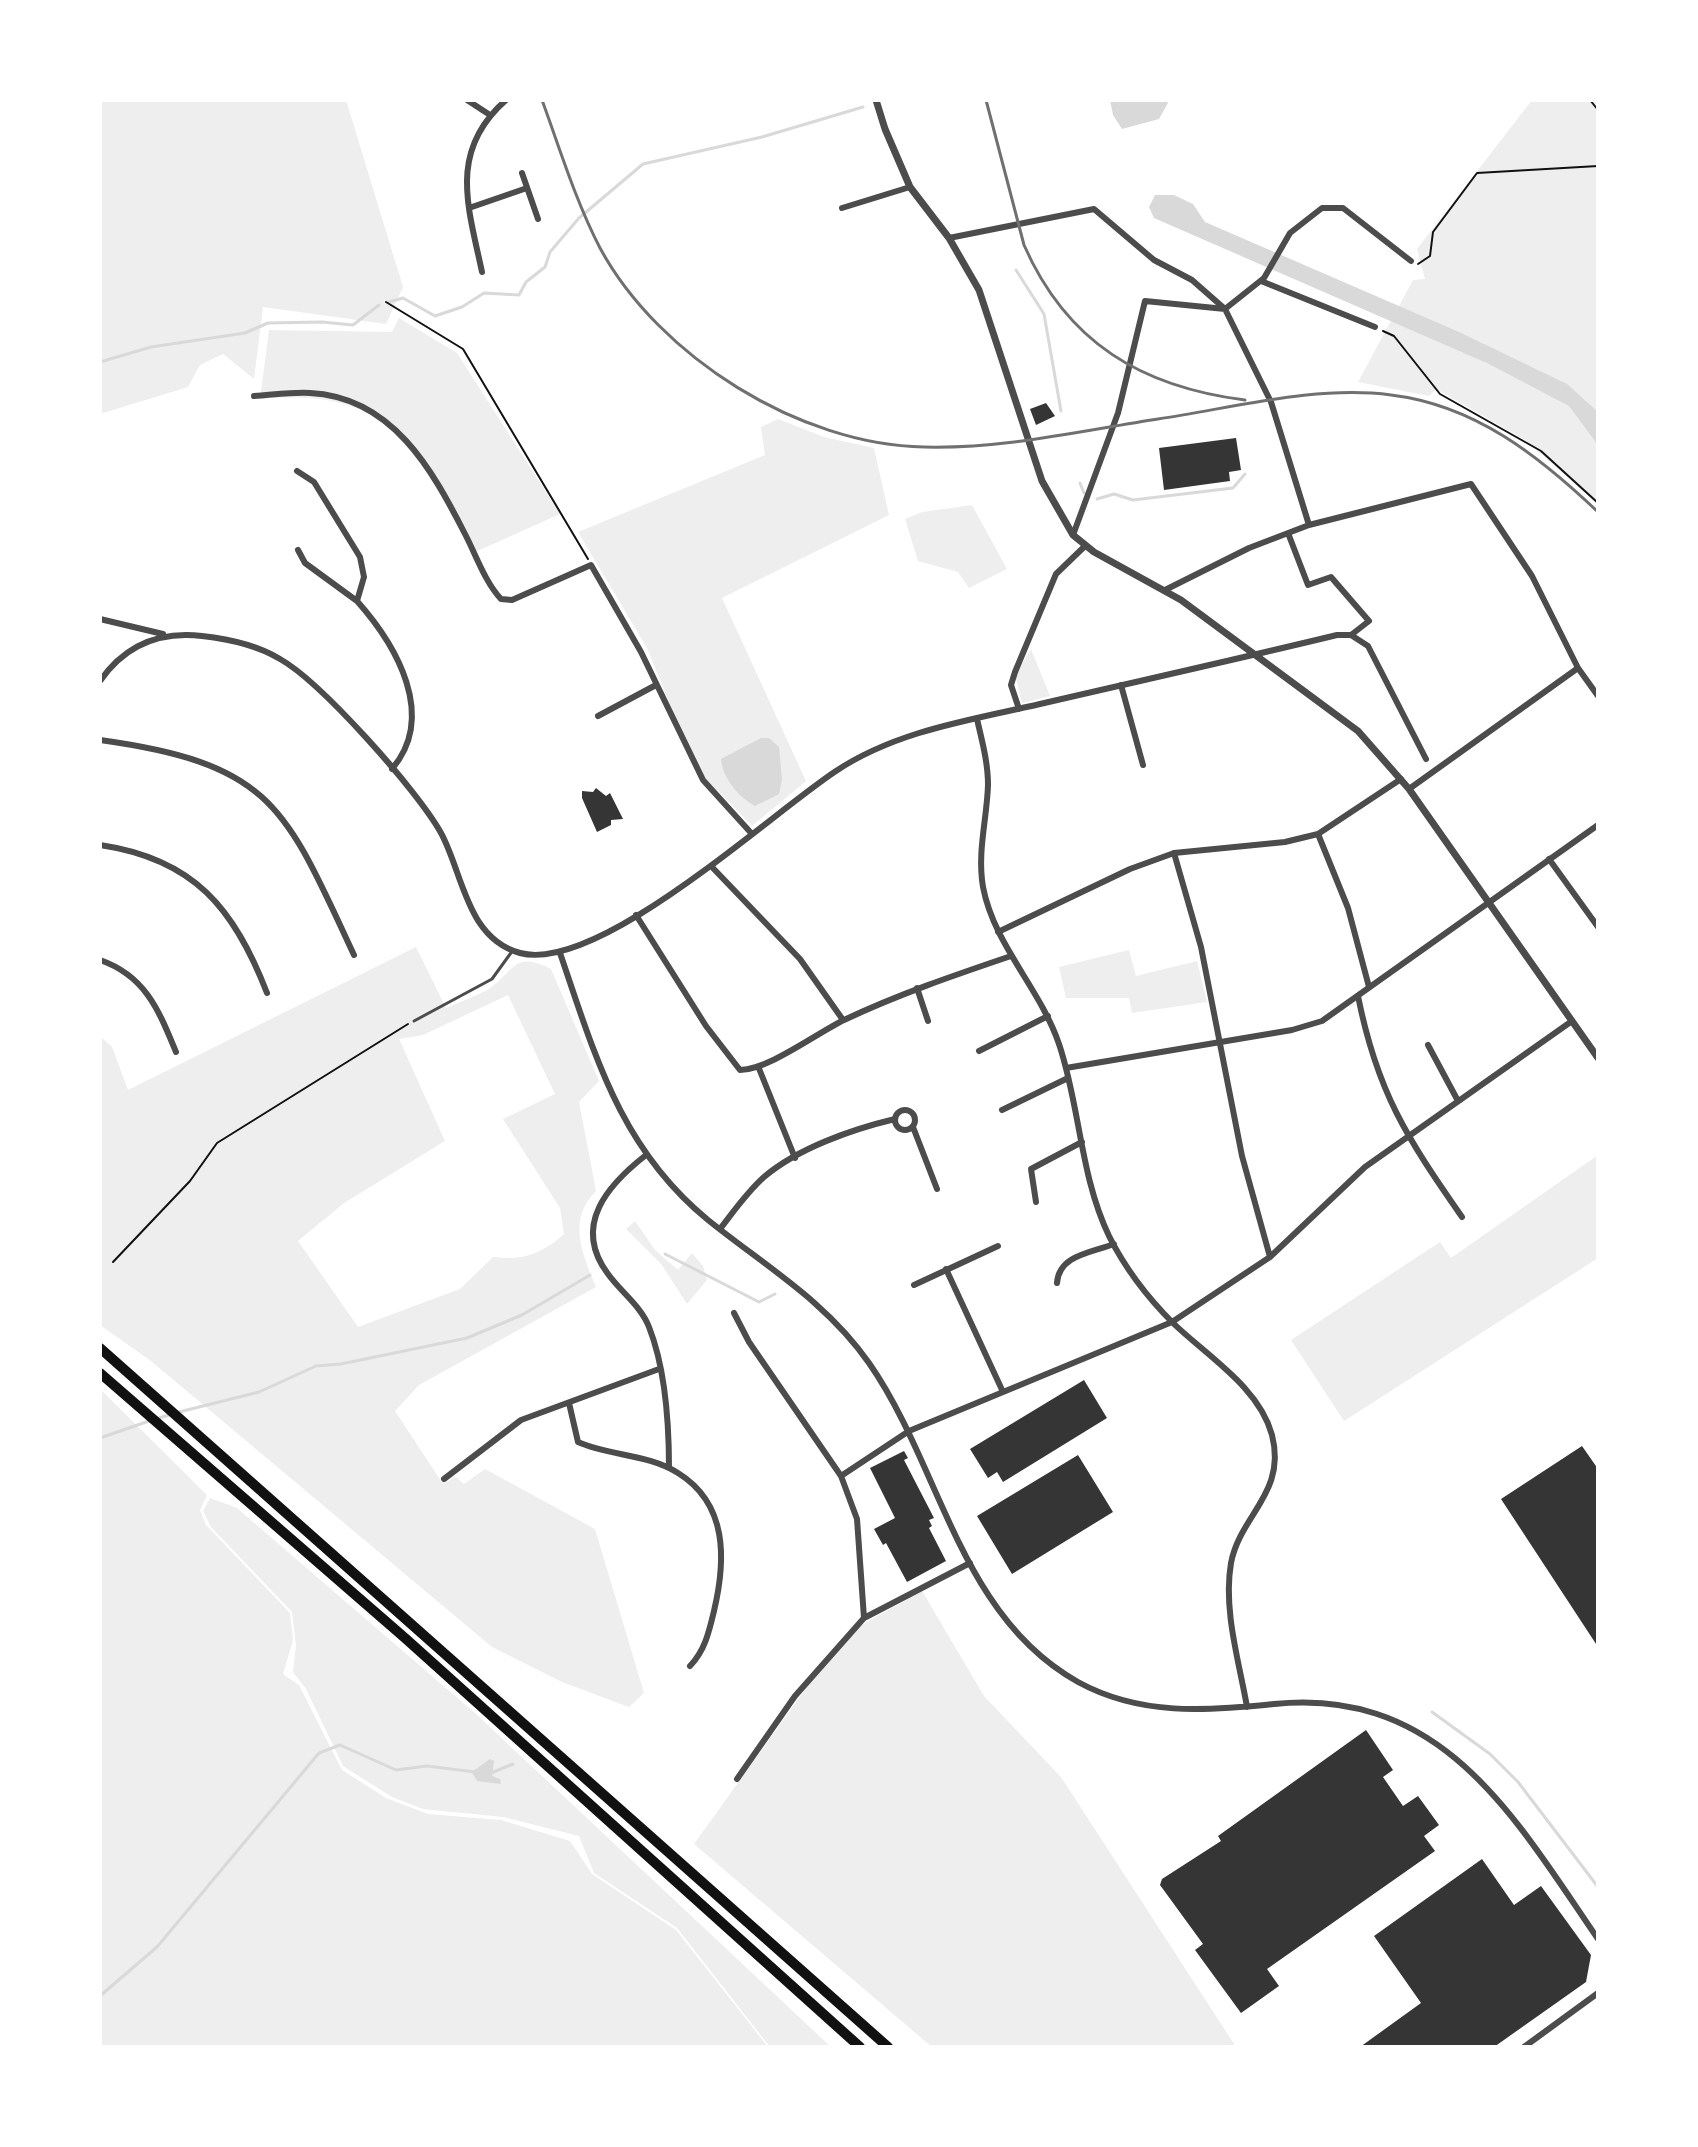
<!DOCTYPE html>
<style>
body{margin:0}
#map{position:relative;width:1698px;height:2147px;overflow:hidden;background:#fff;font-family:"DM Sans",sans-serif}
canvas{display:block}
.frame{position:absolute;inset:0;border:102px solid #fff;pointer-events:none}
</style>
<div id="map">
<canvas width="1698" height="2147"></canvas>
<div class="frame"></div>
</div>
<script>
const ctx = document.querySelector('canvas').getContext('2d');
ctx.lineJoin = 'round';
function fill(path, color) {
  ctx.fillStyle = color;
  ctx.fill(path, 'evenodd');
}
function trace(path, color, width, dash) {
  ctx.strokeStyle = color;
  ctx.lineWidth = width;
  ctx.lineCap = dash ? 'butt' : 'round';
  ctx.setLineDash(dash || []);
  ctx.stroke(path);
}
fill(new Path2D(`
 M100,100H346L403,287L386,324L263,307L254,379L223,354L200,365L188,387L100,414Z
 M1532,100H1598V504L1525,440L1436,389L1429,396L1358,382L1413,280L1425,279L1417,249Z
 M399,318L457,353L560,514L473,553C413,449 396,387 260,399L269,330L392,332Z
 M778,419L824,437L874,448L889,515L722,598L806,781L752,826L696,768L647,648L578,532L765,455L761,427Z
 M972,505L1007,569L969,588L958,572L918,561L905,519L922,512Z
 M1031,649L1050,696L1022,703L1015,675Z
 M416,947L446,1008C459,1002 474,997 487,990C514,974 512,949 551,969L599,1081L579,1102L596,1191C567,1220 582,1253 596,1287L419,1385L395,1411L443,1484L456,1477L464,1484L485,1469L595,1529L644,1693L629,1707L562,1682L492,1647L151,1361L100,1325V1036L112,1047L128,1090ZM508,995L555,1094L503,1119L560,1208L564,1234C542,1254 522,1261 493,1257L460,1289L358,1327L298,1241L344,1203L445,1141L399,1039L423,1035Z
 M1129,950L1136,976L1197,961L1207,1002L1132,1013L1129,998H1066L1059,967Z
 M1598,1155V1258L1344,1421L1291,1340L1440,1242L1451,1258Z
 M635,1221L655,1250L678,1270L692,1253L703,1266L707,1280L687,1304L662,1265L626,1229Z
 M100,1389L207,1495L200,1510L206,1525L290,1613L293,1640L283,1674L299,1685L342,1770L386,1798L428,1814L501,1820L570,1841L592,1874L676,1930L768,2047H100Z
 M210,1498L237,1508L476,1714L831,2047H770L677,1928L594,1873L579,1836L503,1817L423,1809L392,1797L343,1766L306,1689L293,1672L296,1645L292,1612L211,1527L203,1511Z
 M922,1591L984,1696L1061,1777L1236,2047H932L694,1844L812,1680L853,1630Z`), '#eee');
fill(new Path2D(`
 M1110,100H1168L1169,101L1159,119L1122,129L1113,115Z
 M1155,195H1174L1193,204L1205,222L1459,332L1567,384L1598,412V445L1569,406L1489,364L1154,218L1149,207Z
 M761,738H769L779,747L782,780L779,794L755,806C738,796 723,779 721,759Z
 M490,1759L494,1761L492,1776L500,1779L501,1784L477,1781L472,1772Z`), '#d9d9d9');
trace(new Path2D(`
 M1016,270L1044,314L1061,411
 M389,302L403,298L435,316L462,307L484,293L519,295L526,282L545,267L550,252L579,218L643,164L762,137L863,107
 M100,362L151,347L245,333L268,323L322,322L353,325L379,305
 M1080,483L1084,493
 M1097,499L1114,494L1133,500L1233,488L1245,474
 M665,1254L759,1302L775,1294
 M179,1412L259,1392L316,1366L341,1364L467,1338L522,1315L590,1275
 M156,1419L172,1414
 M100,1438L149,1421
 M1432,1712L1490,1754L1518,1782L1598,1887
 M491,1773L513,1764
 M100,1996L157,1947L319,1753L340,1745L396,1770L427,1766L475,1772`), '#d9d9d9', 3);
fill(new Path2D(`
 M1046,403L1055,416L1036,425L1030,409Z
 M1236,438L1241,470L1229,472L1230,481L1164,490L1159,448Z
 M596,788L606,796L610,793L623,819L611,820V825L597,832L582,798V791L593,792Z
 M1084,1380L1107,1418L1003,1482L997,1472L988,1478L970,1449Z
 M1582,1446L1598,1469V1647L1501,1499Z
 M904,1451L908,1458L904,1460L934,1518L929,1520L932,1526L929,1528L946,1561L907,1582L886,1543L883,1545L874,1529L895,1518L870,1468Z
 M1078,1455L1113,1512L1012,1574L977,1516Z
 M1366,1730L1393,1770L1383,1777L1403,1806L1418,1796L1439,1825L1424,1836L1435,1851L1267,1969L1279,1986L1241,2013L1195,1950L1203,1944L1160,1885L1162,1879L1221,1841L1218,1836Z
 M1482,1859L1514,1905L1541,1886L1591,1955L1586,1982L1494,2047H1360L1421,2003L1374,1936Z`), '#353535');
trace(new Path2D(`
 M1590,100L1598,110
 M1418,264L1430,256L1433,232L1477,173L1598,166
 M386,302L463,349L588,559
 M1383,331L1394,336L1440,394L1541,451L1598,503
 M113,1262L190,1181L217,1143L408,1024`), '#111', 2);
trace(new Path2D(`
 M414,1021L492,979L513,950`), '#4c4c4c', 3);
trace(new Path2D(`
 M467,100L490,115
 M522,173L538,219
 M469,208L527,188
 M842,208L910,187
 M949,238L1094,209L1154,260L1192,280L1225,309L1271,402L1309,525
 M482,272C468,206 448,151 506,100
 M1261,281L1375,327
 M1225,309L1264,278L1290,233L1322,208H1343L1411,261
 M254,396C272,395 291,392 310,393C392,397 432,469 465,534C476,555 485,582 501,599L512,600L591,565L641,652L703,780L752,834
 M297,471L314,482L360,557L364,577L357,601C397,646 437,716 392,769
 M1288,533L1308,585L1331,577L1369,621L1351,635
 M1073,535L1118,413L1145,301L1225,309
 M298,550L305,563L357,601
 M1165,590L1249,548L1309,525L1471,484L1532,576L1578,668L1598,696
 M100,619L163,634
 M100,681C125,645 159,631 202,636C229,639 257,645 280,659C321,682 418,791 441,833C463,873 466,938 520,953C598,974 769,815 836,771C896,731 970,720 1040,704C1139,681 1238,659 1337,635H1351L1368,646L1426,759
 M1121,685L1143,765
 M1019,709L1011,685L1015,672L1056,574L1085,546
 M598,716L656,685
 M977,719C982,741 988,762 988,785C987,819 977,852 983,887C994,945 1040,988 1059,1044C1080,1106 1080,1176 1109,1236C1125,1268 1148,1298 1173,1323C1207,1356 1259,1387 1272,1435C1287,1493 1240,1515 1231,1563C1223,1610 1239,1661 1247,1707
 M100,740C273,764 285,807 354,955
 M1409,789L1578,668
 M1318,834L1348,908L1369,987
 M100,845C194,859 234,908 267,993
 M1174,853L1201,947L1242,1156L1270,1257
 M1549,859L1598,927
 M711,866L800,959L843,1020
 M636,915L706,1026L740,1070C768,1070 817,1033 844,1020C899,994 955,975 1011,956
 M998,932L1130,869L1174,853L1285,842L1318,834L1401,779
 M560,953C595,1055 620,1148 708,1220C765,1266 826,1301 869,1363C941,1466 959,1616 1078,1682C1140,1716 1206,1711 1274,1704C1443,1687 1515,1818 1598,1939
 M100,960C146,976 159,1011 176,1052
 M917,988L928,1021
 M1358,996C1377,1092 1407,1138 1462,1217
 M1428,1045L1458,1101
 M979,1051L1048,1016
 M758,1066L795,1158
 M1066,1068L1292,1030L1322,1021L1598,825
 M895 1120a10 10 0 1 1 20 0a10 10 0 1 1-20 0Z
 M1002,1110L1068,1078
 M913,1127L937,1189
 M646,1155C609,1184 571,1225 608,1274C621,1292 641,1306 649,1327C666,1370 669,1423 669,1468
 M1036,1202L1031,1169L1082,1142
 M720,1229C734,1211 747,1192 764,1177C798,1148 853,1129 895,1119
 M946,1269L1003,1392
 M1057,1283C1059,1255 1091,1253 1114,1244
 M914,1285L998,1246
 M734,1313L749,1342L841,1476L857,1519L864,1618L970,1563
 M569,1403L578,1442C609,1456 649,1454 678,1473C728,1504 726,1560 714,1611C709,1632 705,1650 690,1666
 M841,1476L909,1431L1172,1322L1270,1257L1365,1167L1572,1021
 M444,1479L521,1420L659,1369
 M737,1779L795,1696L864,1618
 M1524,2047L1598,1993`), '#4c4c4c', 6);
trace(new Path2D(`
 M876,100L885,129L910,187L949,238L979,290L1042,481L1073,535L1094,552L1181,600L1358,731L1409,789L1598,1058`), '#4c4c4c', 7);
trace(new Path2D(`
 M100,1348L888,2047
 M100,1373L405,1638L860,2047`), '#111', 10);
trace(new Path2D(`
 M542,100C560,149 576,202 600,248C659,357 800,445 924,447C1003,449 1080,431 1158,419C1233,408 1315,385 1391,395C1475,405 1539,456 1598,512
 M986,100L1024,245C1067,343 1142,387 1245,400`), '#707070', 3);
</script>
